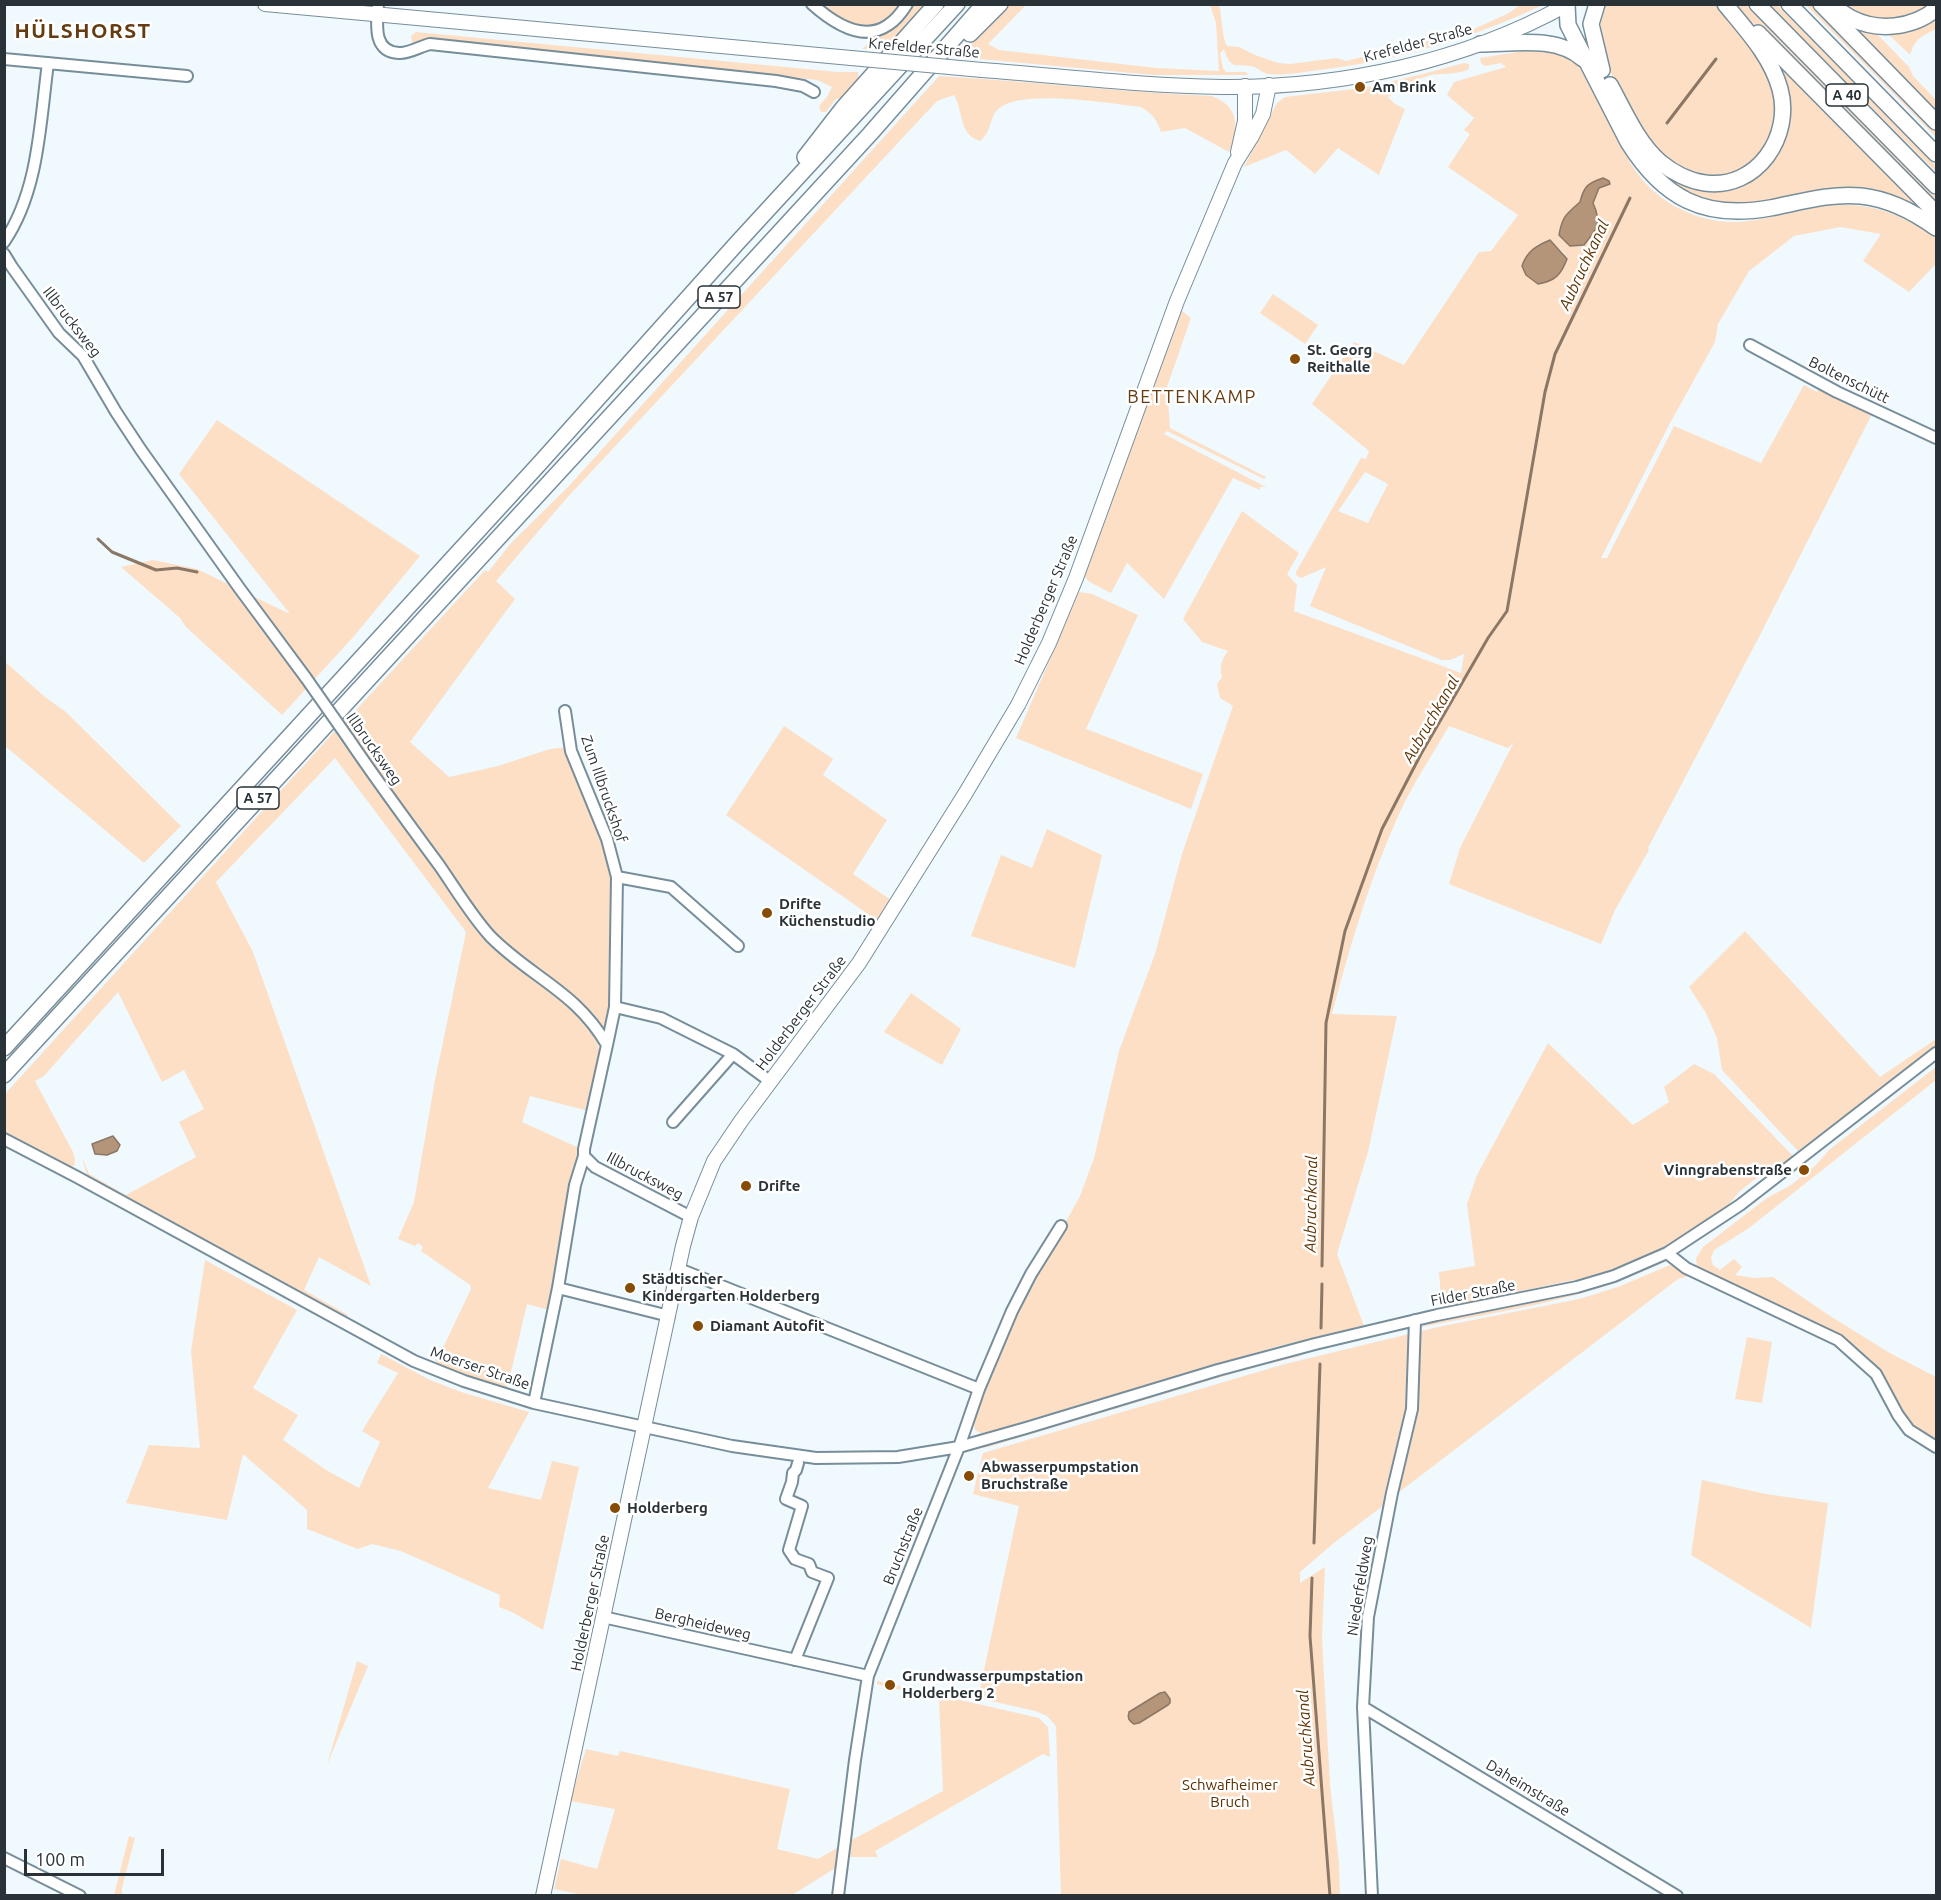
<!DOCTYPE html>
<meta charset="utf-8">
<style>
body{margin:0}
#map{position:relative;width:1941px;height:1900px;overflow:hidden;background:#eff9fe;font-family:Ubuntu,sans-serif}
canvas{display:block}
.frame{position:absolute;inset:0;border:6px solid #293237;pointer-events:none}
.scale{position:absolute;left:24px;top:1849px;width:140px;height:27px;box-sizing:border-box;border:3px solid #293237;border-top:0;padding-left:8px;font-size:18px;line-height:21px;white-space:nowrap;color:#293237;-webkit-text-stroke:4px #fff;paint-order:stroke}
</style>
<div id="map">
<canvas width="1941" height="1900"></canvas>
<div class="frame"></div>
<div class="scale">100 m</div>
</div>
<script>
const ctx = document.querySelector('canvas').getContext('2d');
ctx.lineJoin = 'round';
function fill(path, color) {
  ctx.fillStyle = color;
  ctx.fill(path, 'evenodd');
}
function trace(path, color, width, dash) {
  ctx.strokeStyle = color;
  ctx.lineWidth = width;
  ctx.lineCap = dash ? 'butt' : 'round';
  ctx.setLineDash(dash || []);
  ctx.stroke(path);
}
function write(font, color, halo, rows, align = 'center') {
  ctx.font = font + ' Ubuntu,sans-serif';
  ctx.lineWidth = 5;
  ctx.setLineDash([]);
  ctx.textBaseline = 'middle';
  ctx.strokeStyle = halo;
  ctx.fillStyle = color;
  for (const [text, x, y, turn = 0] of rows) {
    ctx.save();
    ctx.translate(x, y);
    ctx.rotate((+turn || 0) * Math.PI / 180);
    ctx.textAlign = isNaN(turn) ? turn : align;
    if (halo) ctx.strokeText(text, 0, 0);
    ctx.fillText(text, 0, 0);
    ctx.restore();
  }
}
fill(new Path2D(`
 M1011,4L1026,5L988,44L999,50L1156,68L1219,71L1216,23L1210,5H1219C1222,16 1222,38 1227,46L1239,47L1255,55L1278,63L1290,64L1337,58L1346,61L1430,40L1459,31L1467,32L1476,28L1509,13L1520,5H1543C1472,38 1397,61 1318,70C1303,72 1283,76 1268,74C1262,73 1257,67 1251,66C1234,64 1231,70 1224,49L1220,53L1223,68L1226,72H1246L1248,75H1154L958,57Z
 M817,5H903C888,23 873,32 849,26C838,23 826,11 817,5Z
 M911,5H926L886,51L862,49Z
 M1606,5H1715C1736,29 1761,54 1771,86C1791,143 1737,197 1681,168C1650,152 1636,119 1620,90C1605,63 1593,35 1606,5Z
 M1735,5H1745L1767,24L1936,197V208Z
 M1770,5H1777L1936,166V172Z
 M1806,5H1816L1936,127V137Z
 M1840,5H1931C1901,25 1870,21 1840,5Z
 M1934,19L1936,29C1924,35 1914,39 1911,53L1909,54L1884,30Z
 M1851,22L1871,29L1877,34L1909,67L1913,76L1936,100V110Z
 M416,32L838,72H858L859,80L843,98L836,99L826,112H821L819,106L827,97L832,87L817,80L585,54L426,41L412,43L411,36Z
 M1523,51C1544,51 1562,51 1578,65C1593,88 1604,113 1617,137C1623,149 1629,162 1637,173C1662,207 1707,227 1749,221C1779,217 1808,206 1839,205C1874,203 1908,218 1936,237V266L1935,265L1909,292L1863,261L1881,234L1840,227L1794,236L1749,271L1718,324L1715,342L1669,425L1601,558H1607L1674,426L1761,463L1804,385L1817,392L1820,387L1873,412L1760,635L1648,848L1649,850L1615,910L1601,944L1449,884L1460,848L1514,742L1508,748L1449,726C1432,755 1413,784 1399,814C1370,878 1350,945 1332,1014L1397,1016L1368,1152L1337,1254L1364,1326L1275,1347L982,1434L975,1430L973,1418L1012,1320L1080,1196L1094,1158L1119,1051L1155,954L1182,854L1233,706L1220,698L1217,684L1222,677C1219,668 1222,658 1228,651L1202,642L1183,619L1242,511L1299,553L1287,574L1297,585L1294,611L1461,673L1464,654L1450,660H1442L1310,606L1326,567L1301,578L1296,575V572L1361,458L1366,459L1369,451L1312,404L1354,342L1404,365L1479,252L1491,251L1518,215L1448,167L1470,134L1464,130L1474,118L1447,95L1454,82L1506,67L1501,63L1485,66L1481,63L1480,58ZM1550,240L1565,254L1525,259L1535,246ZM1365,472L1388,484L1368,523L1338,511Z
 M1770,55L1930,217L1884,197L1772,204L1714,206L1682,194L1643,158L1620,112L1649,157L1728,186L1781,142Z
 M1464,63L1469,64V69C1457,75 1444,73 1431,75C1415,79 1402,88 1388,97L1395,104L1405,109L1379,175L1338,148L1315,174L1286,150L1244,167L1277,103L1285,97L1363,88L1423,74Z
 M939,76C1030,81 1121,92 1212,96C1240,107 1239,128 1229,152L1185,128L1161,132C1157,120 1153,114 1141,107C1110,104 1023,88 998,109C989,118 992,132 980,141C958,134 964,112 954,95L937,101L565,500L496,581L515,599L410,742L449,777L498,766L550,749L567,747L604,840L613,878L611,1010L605,1030L579,1002L515,953L483,921L344,723L485,570L488,572L511,543L568,487Z
 M1273,294L1318,325L1305,344L1260,313Z
 M1182,311L1191,318L1167,387L1170,428L1266,477L1264,479L1167,431L1164,434L1266,487H1260V490L1233,478L1164,599L1127,563L1111,593L1088,581L1084,574L1179,315Z
 M217,420L420,556L355,635L282,715L186,627L180,618L121,567L153,560L197,569L290,614L179,474Z
 M1079,592L1092,594L1138,615L1086,729L1203,774L1191,809L1016,738Z
 M4,661L45,697L66,712L181,826L144,863L5,746Z
 M784,726L833,759L823,775L887,820L853,874L891,900L878,921L726,815Z
 M336,730L477,926L565,1000L594,1033L600,1052L589,1111L530,1096L522,1122L579,1148L580,1151L577,1160L569,1201L577,1204L560,1313L527,1304L507,1389L466,1377L436,1362L435,1357L439,1356L471,1289L470,1285L421,1251L423,1247L418,1243L415,1246L398,1239L414,1202L435,1080L466,932L335,758L216,882L253,952L371,1286L319,1257L304,1290L348,1315L346,1318L87,1176L82,1157L89,1174L126,1195L196,1157L179,1122L204,1109L184,1070L162,1082L118,992L44,1076L35,1081L73,1152L75,1160L74,1166H70L5,1133L4,1095Z
 M1047,829L1102,855L1075,968L971,936L1001,855L1032,868Z
 M1745,931L1880,1077L1936,1039V1046L1798,1151L1722,1070L1717,1038L1706,1013L1689,987Z
 M911,993L961,1029L942,1065L884,1032Z
 M1548,1043L1633,1125L1669,1102L1664,1087L1694,1064L1714,1074L1793,1156L1785,1163L1754,1180L1740,1191L1729,1204L1665,1249L1611,1272L1442,1308L1439,1272L1475,1266L1467,1204L1477,1175Z
 M1936,1067V1080L1749,1228L1714,1250L1711,1258L1713,1265L1720,1270L1734,1259L1742,1267L1735,1275L1754,1278L1773,1277L1827,1314L1888,1352L1936,1377V1444C1929,1439 1920,1435 1913,1429C1900,1418 1891,1388 1880,1373C1869,1359 1853,1347 1839,1336L1697,1268L1696,1258L1703,1247L1767,1198L1791,1185L1816,1165L1829,1150Z
 M205,1260L297,1310L253,1388L298,1415L283,1440L326,1470L359,1488L380,1442L362,1431L398,1373L377,1363L381,1354L430,1380L461,1392L529,1412L488,1488L541,1500L552,1461L579,1467L543,1630L512,1612L499,1607L500,1595L401,1551L372,1544L358,1549L307,1529V1510L243,1454L227,1520L126,1503L149,1445L200,1448L191,1351Z
 M1664,1262C1642,1272 1619,1282 1596,1289C1539,1307 1479,1315 1421,1327L1429,1323C1508,1307 1583,1296 1657,1263Z
 M1670,1265L1692,1275L1678,1279L1398,1493V1476L1387,1482L1384,1505L1335,1542L1300,1572V1583L1325,1567L1322,1637L1325,1695L1330,1785L1339,1862L1340,1895H1061L1056,1726L1047,1716L1035,1711L978,1698L1019,1506L973,1494L983,1453L1285,1364L1438,1327L1579,1299L1618,1287Z
 M1747,1337L1772,1342L1762,1403L1735,1399Z
 M1300,1354L1301,1356L1251,1368L988,1447L975,1449L1254,1366Z
 M1702,1480L1766,1494L1828,1503L1811,1628L1691,1555Z
 M357,1661L368,1666L327,1765Z
 M877,1681L1039,1718L1048,1727L1050,1757L1043,1754L875,1851L878,1857H849L852,1840L943,1791L939,1699L877,1684Z
 M586,1749L618,1756L620,1751L790,1789L777,1849L818,1859L842,1845L837,1867L792,1895L588,1896L554,1889L561,1859L597,1869L615,1809L570,1801Z
 M129,1836L135,1838L122,1888V1895H114Z`), '#fddfc6');
const water = new Path2D(`
 M1603,178L1609,181L1610,184L1599,188L1593,203C1602,223 1598,228 1584,245L1570,246L1559,235C1562,217 1566,214 1580,202C1584,186 1588,183 1603,178Z
 M1550,240L1567,259C1561,275 1555,281 1538,284L1526,275L1522,266C1527,251 1536,246 1550,240Z
 M113,1136L120,1145L117,1151L107,1155L95,1154L92,1144Z
 M1165,1692L1170,1699V1703L1168,1705L1139,1723L1134,1724C1129,1721 1127,1718 1129,1712L1160,1693Z`);
fill(water, '#b5957a');
trace(water, '#8b7766', 1.5);
trace(new Path2D(`
 M1667,123L1716,59
 M98,539L112,552L156,570L177,568L197,572
 M1322,1266L1326,1023L1345,931L1382,829L1421,754L1488,638L1507,611L1545,392L1555,354L1630,198
 M1321,1328L1322,1284
 M1314,1543L1320,1364
 M1312,1578L1310,1636L1330,1896`), '#8b7766', 3);
const minor = new Path2D(`
 M378,4C377,23 372,52 399,53C408,54 421,46 430,44L776,81L803,86L814,92
 M812,4C831,21 862,43 888,25C896,20 902,12 907,4
 M4,59L187,76
 M4,242C39,191 40,122 48,63
 M4,254L12,267L59,333L83,356L116,412L141,450L240,589L306,678
 M1750,345L1837,392L1936,438
 M565,711L571,751L607,839L617,877L615,1007L607,1045
 M348,738C377,781 408,823 439,865C455,888 471,915 490,936C530,977 576,991 607,1045L584,1149V1156L595,1167L691,1217
 M617,877L671,887L738,946
 M615,1007L661,1018L733,1054L771,1082
 M673,1122L733,1054
 M4,1139L77,1177L414,1361L464,1381L534,1403L732,1446L816,1458L898,1457L959,1447L1026,1428L1218,1370L1315,1344L1437,1315L1577,1287L1614,1276L1667,1253L1740,1205L1936,1053
 M584,1156L575,1185L558,1288L669,1316
 M1667,1253L1686,1268L1838,1340L1876,1374L1898,1415L1909,1430L1936,1447
 M679,1269L979,1389
 M534,1403L558,1288
 M603,1617L868,1676
 M795,1660L828,1578L812,1572L809,1564L795,1559L789,1550L802,1506L786,1499L792,1482L793,1473L796,1470L798,1463
 M1363,1707L1677,1896
 M4,1858L80,1896
 M838,1896L855,1760L868,1676L959,1447L979,1389L1012,1311L1031,1274L1061,1226
 M1372,1896L1363,1707L1368,1617L1392,1493L1412,1409L1415,1320`);
const major = new Path2D(`
 M265,4L851,58
 M982,70C1062,76 1142,86 1222,87C1341,88 1464,62 1568,4
 M1238,152L1245,121V86
 M543,1896L683,1246L691,1217L714,1161L741,1121L859,963L965,794L1018,705L1049,643L1076,578L1177,301L1235,163L1252,136L1263,114L1269,85`);
const highway = new Path2D(`
 M1597,4L1591,24L1602,70
 M1757,4L1936,186
 M1789,4L1936,154
 M1821,4L1936,122
 M1830,4C1837,9 1844,14 1851,18C1878,32 1913,28 1936,9
 M1567,5L1568,25L1628,142C1663,198 1704,220 1770,208C1801,202 1830,193 1861,196C1889,199 1914,212 1936,228
 M1758,33L1936,213
 M970,34L1000,4
 M1480,44C1513,44 1556,35 1583,59
 M1610,85C1624,110 1637,142 1660,162C1672,172 1689,181 1705,183C1757,190 1793,136 1780,89C1771,56 1746,30 1725,4
 M805,157L843,108L936,4
 M4,1048L540,463L738,242L957,4
 M4,1075L870,134L984,4`);
trace(minor, '#778e9a', 14);
trace(major, '#778e9a', 16);
trace(highway, '#778e9a', 18);
trace(minor, '#fff', 10);
trace(major, '#fff', 14);
trace(highway, '#fff', 15);
const minorBridge = new Path2D(`
 M306,678L348,738`);
const majorBridge = new Path2D(`
 M851,58L982,70`);
trace(minorBridge, '#778e9a', 14, []);
trace(majorBridge, '#778e9a', 16, []);
trace(minorBridge, '#fff', 10);
trace(majorBridge, '#fff', 14);
for (const [x, y, r, color] of [
 [1360,87,6,"#864b04"],
 [1295,359,6,"#864b04"],
 [767,913,6,"#864b04"],
 [1804,1170,6,"#864b04"],
 [746,1186,6,"#864b04"],
 [630,1288,6,"#864b04"],
 [698,1326,6,"#864b04"],
 [969,1476,6,"#864b04"],
 [615,1508,6,"#864b04"],
 [890,1685,6,"#864b04"]
]) {
  const dot = new Path2D();
  dot.arc(x, y, r, 0, 2 * Math.PI);
  ctx.fillStyle = color;
  ctx.fill(dot);
  trace(dot, '#fff', 2);
}
for (const [x, y, w] of [
 [1847,95,42],
 [719,297,42],
 [258,798,42]
]) {
  const box = new Path2D();
  box.roundRect(x - w / 2, y - 11, w, 22, 4.5);
  ctx.fillStyle = '#fff';
  ctx.fill(box);
  trace(box, '#293237', 1.5);
}
write('bold 14px', '#293237', null, [
 ["A 40",1847,95],
 ["A 57",719,297],
 ["A 57",258,798]
]);
write('15px', '#293237', '#fff', [
 ["Krefelder Straße",1418,43,-15],
 ["Krefelder Straße",924,48,5],
 ["Illbrucksweg",72,322,52],
 ["Boltenschütt",1849,380,26],
 ["Holderberger Straße",1046,600,-67],
 ["Illbrucksweg",374,749,55],
 ["Zum Illbruckshof",604,789,71],
 ["Holderberger Straße",801,1013,-53],
 ["Illbrucksweg",645,1176,28],
 ["Filder Straße",1473,1293,-11],
 ["Moerser Straße",480,1368,19],
 ["Bruchstraße",903,1546,-68],
 ["Niederfeldweg",1360,1586,-81],
 ["Holderberger Straße",590,1603,-78],
 ["Bergheideweg",703,1624,13],
 ["Daheimstraße",1528,1788,31]
]);
write('bold 15px', '#293237', '#fff', [
 ["Am Brink",1372,87],
 ["St. Georg",1307,350],
 ["Reithalle",1307,367],
 ["Drifte",779,904],
 ["Küchenstudio",779,921],
 ["Vinngrabenstraße",1792,1170,"right"],
 ["Drifte",758,1186],
 ["Städtischer",642,1279],
 ["Kindergarten Holderberg",642,1296],
 ["Diamant Autofit",710,1326],
 ["Abwasserpumpstation",981,1467],
 ["Bruchstraße",981,1484],
 ["Holderberg",627,1508],
 ["Grundwasserpumpstation",902,1676],
 ["Holderberg 2",902,1693]
], 'left');
write('15px', '#5b2f00', '#fff', [
 ["Schwafheimer",1230,1785],
 ["Bruch",1230,1802]
]);
write('italic 16px', '#5f3302', '#fff', [
 ["Aubruchkanal",1584,265,-65],
 ["Aubruchkanal",1431,719,-60],
 ["Aubruchkanal",1311,1204,-89],
 ["Aubruchkanal",1306,1738,-94]
]);
ctx.letterSpacing = '1.5px';
write('18px', '#653b12', '#fff', [
 ["BETTENKAMP",1192,397]
]);
ctx.letterSpacing = '0px';
ctx.letterSpacing = '1.5px';
write('bold 21px', '#653b12', '#fff', [
 ["HÜLSHORST",83,31]
]);
ctx.letterSpacing = '0px';
</script>
